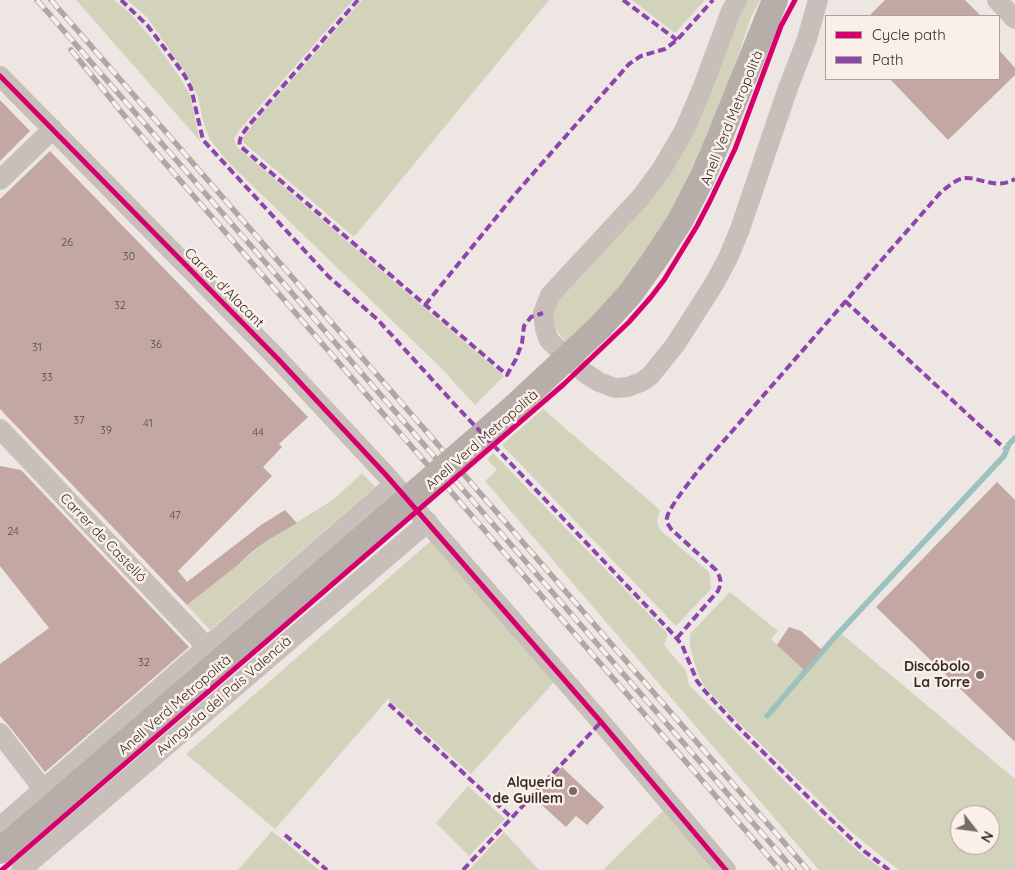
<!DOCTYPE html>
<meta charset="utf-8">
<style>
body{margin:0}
#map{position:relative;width:1015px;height:870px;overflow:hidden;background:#eee6e2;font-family:Quicksand,sans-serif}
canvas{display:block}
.legend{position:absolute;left:825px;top:15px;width:175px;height:65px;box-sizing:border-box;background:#fbf0e9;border:1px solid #ada19c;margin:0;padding:6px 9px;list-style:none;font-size:15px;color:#392b28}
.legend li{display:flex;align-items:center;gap:10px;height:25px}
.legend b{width:25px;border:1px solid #ada19c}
.north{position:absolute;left:950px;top:805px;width:50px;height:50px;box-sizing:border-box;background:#fbf0e9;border:1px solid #ada19c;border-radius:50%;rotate:120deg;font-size:14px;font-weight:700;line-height:20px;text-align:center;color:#392b28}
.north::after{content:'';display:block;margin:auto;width:18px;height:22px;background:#786c69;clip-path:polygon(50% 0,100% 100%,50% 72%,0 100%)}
</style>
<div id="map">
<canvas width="1015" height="870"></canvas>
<ul class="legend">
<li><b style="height:6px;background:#d6006c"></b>Cycle path</li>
<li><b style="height:6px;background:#8e44ad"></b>Path</li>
</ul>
<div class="north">N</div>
</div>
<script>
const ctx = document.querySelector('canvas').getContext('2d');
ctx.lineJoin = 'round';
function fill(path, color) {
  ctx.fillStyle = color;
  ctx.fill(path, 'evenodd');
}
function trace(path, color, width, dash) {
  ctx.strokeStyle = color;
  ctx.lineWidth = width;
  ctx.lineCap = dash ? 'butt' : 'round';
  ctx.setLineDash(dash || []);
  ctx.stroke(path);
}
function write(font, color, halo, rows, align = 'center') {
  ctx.font = font + ' Quicksand,sans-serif';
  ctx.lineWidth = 5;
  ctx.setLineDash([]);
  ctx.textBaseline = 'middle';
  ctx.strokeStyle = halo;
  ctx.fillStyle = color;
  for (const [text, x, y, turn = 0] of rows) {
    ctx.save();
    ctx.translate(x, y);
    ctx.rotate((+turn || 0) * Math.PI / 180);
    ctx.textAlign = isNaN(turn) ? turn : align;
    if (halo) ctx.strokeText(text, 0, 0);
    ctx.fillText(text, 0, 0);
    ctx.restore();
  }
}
fill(new Path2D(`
 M76,0H114L131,14L152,39L179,76L190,95L200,141Z
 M127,0H353L240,129L234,139L237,147L504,376L475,405L440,367L227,161L209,138L203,121L198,97L189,78L147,17Z
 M362,0H549L354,237L244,143L242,139L254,123Z
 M632,0H705L675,33Z
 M744,0H760L752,15L742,44L725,93L687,179L667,219L642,257L616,292L591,318L566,342L555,328L552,313L562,293L618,232Z
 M543,409L660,510L657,522L660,530L708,571L710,576L711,589L676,626L502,445Z
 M493,453L667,633V637L664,645L686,671L689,685L821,817L858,851L883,870H819L485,481L497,470L487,459Z
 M362,473L375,487L210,630L187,605L268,540L333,500Z
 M432,540L555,681L471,774L388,699L275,829L186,754Z
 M730,592L778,631L771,639L804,670L838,631L1015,779V870H899L887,861L848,829L735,719L703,685L694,662L690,645V634ZM960,815H990V845H960Z
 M468,786L505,819L469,856L436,823Z
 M663,811L713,870H603Z
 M272,831L319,870H238Z
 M504,832L539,870H469Z`), '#d2d3ba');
trace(new Path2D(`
 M767,716L834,638L1004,456L1009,444L1015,438`), '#9bc2be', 5.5);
fill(new Path2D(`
 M885,0H965L981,16H869Z
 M999,50L1015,68V75L948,140L890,79H999Z
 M0,100L30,131L0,161Z
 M50,151L308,417L279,444L282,447L263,467L272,476L178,571L187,582L261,525L285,510L297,523L268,540L253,551L234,568L187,605L0,409V199Z
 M0,466L21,470L189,647L45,772L9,726L0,716V664L49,628L0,566Z
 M997,482L1015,500V742L876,607Z
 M789,627L801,631L822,650L804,670L777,645Z
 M562,767L604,807L587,825L576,816L566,827L534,798Z`), '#c3a7a2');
trace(new Path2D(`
 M737,0L731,11L702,89L684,131L661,170L641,197L550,295L543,313L545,329L549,340L558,349L585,373L599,382L615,388L628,387L641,382L650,376L675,345L714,284L728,258L740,229L788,88L807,39L818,0
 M997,0L1015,19
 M0,76L278,359L386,475L601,722L726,870
 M0,180L53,129
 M0,429L207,647
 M0,733L43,789
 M0,827L394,484
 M21,870L428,522`), '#c8bfba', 20);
trace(new Path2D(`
 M600,327L630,294L653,262L680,221L702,178L719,139L775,0
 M0,851L291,600`), '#b7ada9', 26);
const rail = new Path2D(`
 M37,0L794,870
 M51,0L808,870
 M71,50L132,125L780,870`);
trace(rail, '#afa8a5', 5.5);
trace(rail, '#fbf0e9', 4, [11]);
trace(new Path2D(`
 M291,600L513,408L600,327`), '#b7ada9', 26);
trace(new Path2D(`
 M121,0L147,25L175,62L185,76L191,88L203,140L328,276L378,320L458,408L673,634L682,645L697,681L703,689L742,731L817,806L864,851L889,870
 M358,0L249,125C244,132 238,138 240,146L507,375L516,359L522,343L524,326L531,317L543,313
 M623,0L677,40
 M845,301L1004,448
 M425,305L516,193L629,64L641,56L665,49L677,40L713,0
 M677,638L718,591C722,582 721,578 716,570L671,529C669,525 666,523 667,518C668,508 693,478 700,468L941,192C946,188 952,183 958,180C975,172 992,192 1015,179
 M389,704L512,818
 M285,835L327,870
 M463,870L601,722`), '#8e44ad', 4, [8, 4]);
trace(new Path2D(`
 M0,76L278,359L386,475L601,722L726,870
 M2,870L564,384L629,322L651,297L664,280L697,226L710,201L735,149L781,26L795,0`), '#d6006c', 5);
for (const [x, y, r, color] of [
 [980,675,5,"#786c69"],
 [573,791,5,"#786c69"]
]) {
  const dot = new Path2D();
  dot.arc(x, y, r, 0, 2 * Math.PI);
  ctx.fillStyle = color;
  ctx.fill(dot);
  trace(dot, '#fbf0e9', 2);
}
write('11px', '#5c4a46', null, [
 ["26",67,243],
 ["30",129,257],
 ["32",120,306],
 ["36",156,345],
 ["31",37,348],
 ["33",47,378],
 ["37",79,421],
 ["41",148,424],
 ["39",106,431],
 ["44",258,433],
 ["47",175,516],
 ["24",13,532],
 ["32",144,663]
]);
write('14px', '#392b28', '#fbf0e9', [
 ["Anell Verd Metropolità",732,118,-68],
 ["Carrer d'Alacant",224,288,45],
 ["Anell Verd Metropolità",482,440,-41],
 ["Carrer de Castelló",103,538,46],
 ["Avinguda del País Valencià",224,696,-41],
 ["Anell Verd Metropolità",175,705,-41]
]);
write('bold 14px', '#392b28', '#fbf0e9', [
 ["Discóbolo",970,667],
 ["La Torre",970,683],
 ["Alqueria",563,783],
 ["de Guillem",563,799]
], 'right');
</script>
